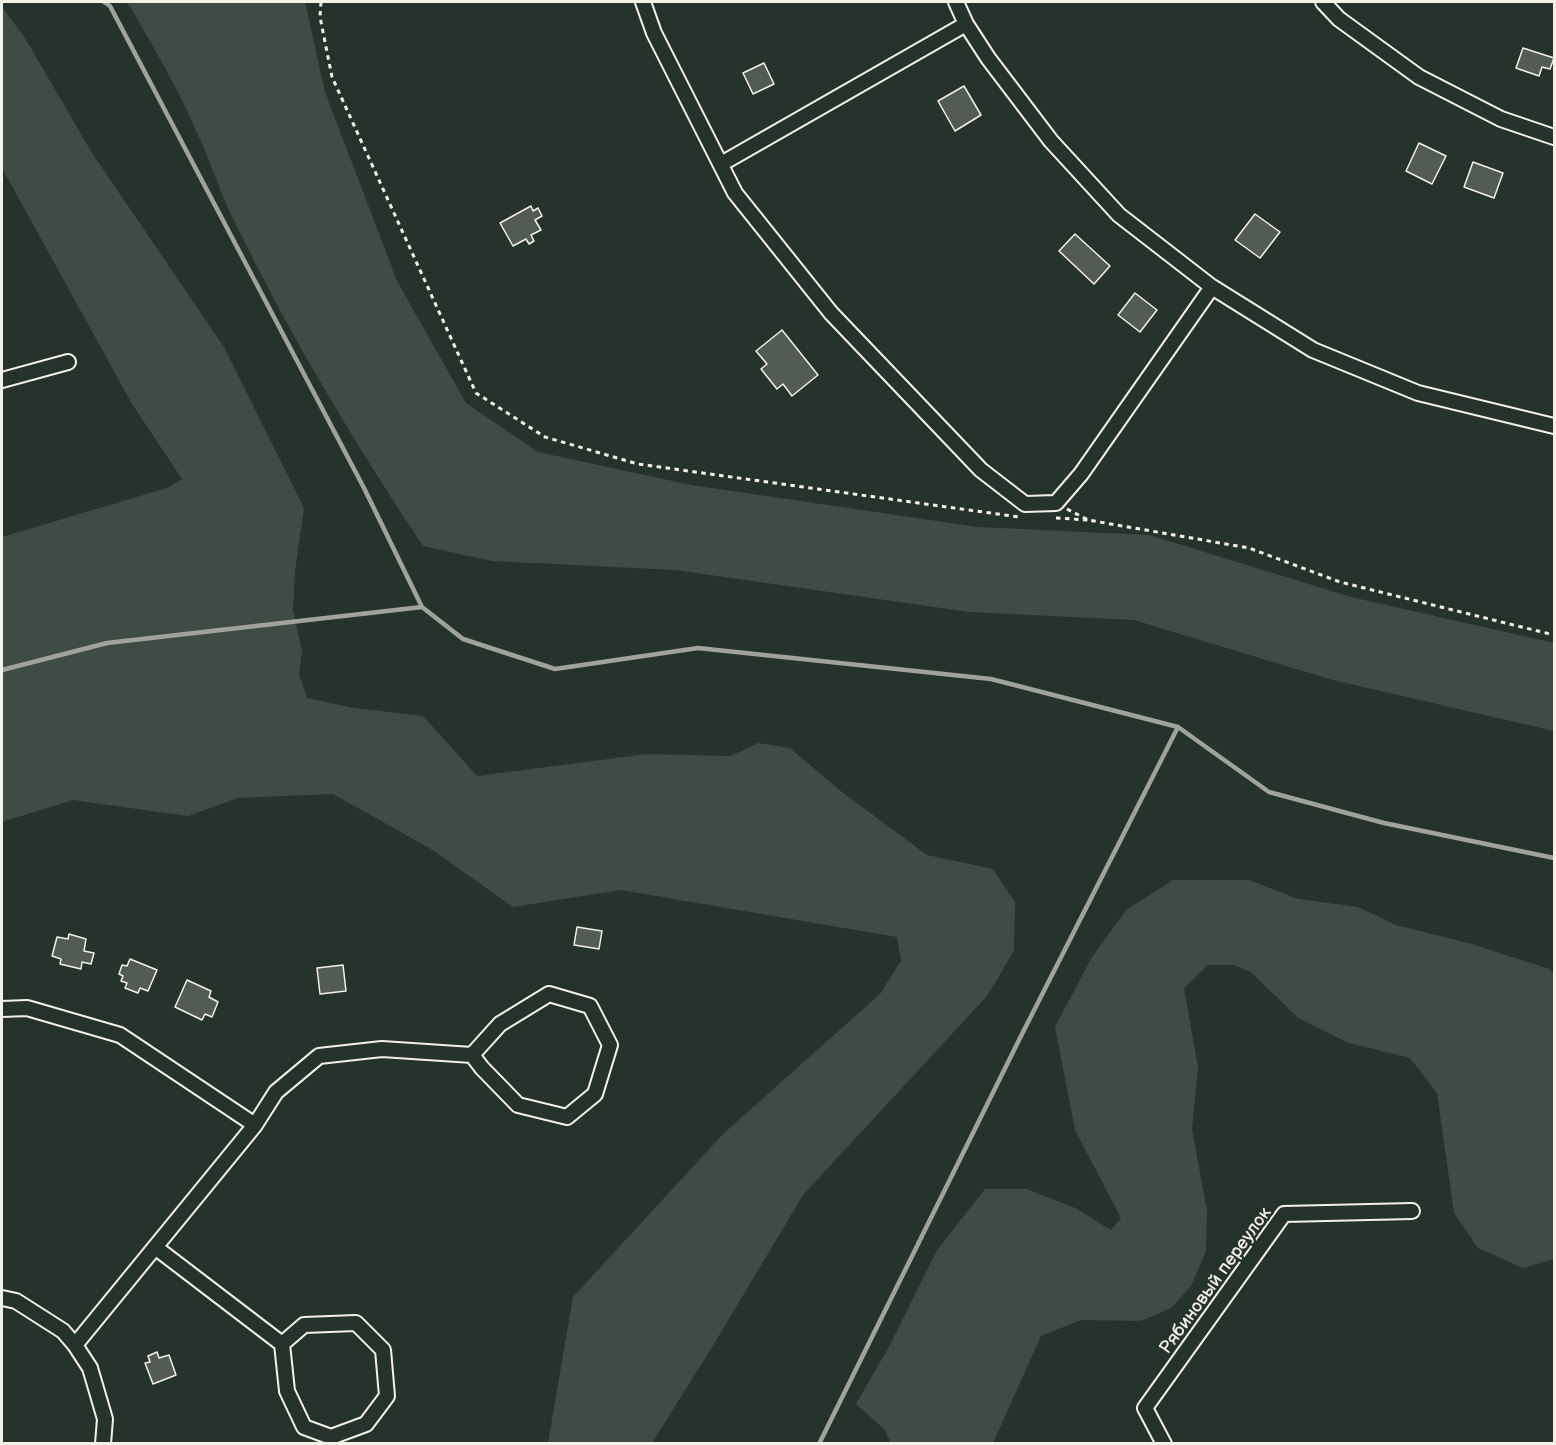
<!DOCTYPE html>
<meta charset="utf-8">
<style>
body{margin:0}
#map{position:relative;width:1556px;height:1445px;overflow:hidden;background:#26332d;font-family:"Balsamiq Sans",sans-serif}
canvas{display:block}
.frame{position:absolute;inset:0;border:3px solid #f4f1e8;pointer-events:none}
</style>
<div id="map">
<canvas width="1556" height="1445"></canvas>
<div class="frame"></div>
</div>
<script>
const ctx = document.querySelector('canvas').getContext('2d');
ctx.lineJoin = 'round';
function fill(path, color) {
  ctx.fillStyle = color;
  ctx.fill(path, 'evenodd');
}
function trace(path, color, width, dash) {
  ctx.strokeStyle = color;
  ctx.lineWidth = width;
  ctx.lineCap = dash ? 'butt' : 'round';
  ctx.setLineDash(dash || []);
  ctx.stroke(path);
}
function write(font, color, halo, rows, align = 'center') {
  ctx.font = font + ' "Balsamiq Sans",sans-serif';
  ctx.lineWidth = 5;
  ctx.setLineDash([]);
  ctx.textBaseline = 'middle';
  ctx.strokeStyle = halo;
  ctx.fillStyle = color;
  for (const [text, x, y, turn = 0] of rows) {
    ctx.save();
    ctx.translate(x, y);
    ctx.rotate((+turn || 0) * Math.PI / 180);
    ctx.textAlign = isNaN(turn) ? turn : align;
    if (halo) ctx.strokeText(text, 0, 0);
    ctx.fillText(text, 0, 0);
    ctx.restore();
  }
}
fill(new Path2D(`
 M127,2H305L325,92L397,281L466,403L538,452L691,485L978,527L1149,535L1351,597L1554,643V731L1329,679L1134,620L969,612L675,570L492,561L423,546C355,444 291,337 237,227C220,194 210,159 194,126C175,83 151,42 127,2Z
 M2,7L25,38L92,153L224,347L304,508L295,571L293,610L302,651L299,674L307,698L354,708L423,716L477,776L647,754L731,756L758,743L790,748L838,789L927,855L993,869L1015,902L1014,951L987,996L803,1195L714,1344L652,1443H548L573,1297L723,1134L880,994L901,961L897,937L621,890L513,907L431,849L333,794L238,798L188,816L73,800L2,822V537L167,488L182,479L132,404L2,168Z
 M1173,880H1249L1298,899L1358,907L1396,925L1472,944L1549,969L1554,974V1259L1523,1268L1478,1248L1454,1213L1437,1093L1410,1058L1349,1043L1298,1018L1251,972L1233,965H1208L1184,988L1198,1068L1192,1129L1207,1211L1206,1251L1191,1286L1171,1308L1141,1321L1081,1320L1041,1336L993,1443H891L884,1429L856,1404L891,1343L937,1250L985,1189H1027L1075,1208L1111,1230L1121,1218L1075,1130L1055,1027L1092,957L1126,910Z`), '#414b45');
trace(new Path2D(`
 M104,2L110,6L364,488L422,607
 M2,670L107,643L422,607L463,639L555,669L698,648L991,679L1178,727L1269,792L1384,823L1554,858
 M819,1444L1021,1036L1178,727`), '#9fa39b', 4.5);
const building = new Path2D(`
 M1523,48L1554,58L1550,69L1542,67L1539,76L1516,68Z
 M764,63L774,84L753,94L743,73Z
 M964,86L981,115L955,131L938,101Z
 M1419,143L1446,156L1432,184L1406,171Z
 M1473,162L1503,173L1494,198L1464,187Z
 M531,206L533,211L538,208L542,216L535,220L541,230L531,235L534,241L529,244L526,239L513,246L500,223Z
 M1255,214L1280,232L1260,258L1235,240Z
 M1075,234L1110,266L1094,284L1059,251Z
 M1135,293L1157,310L1140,332L1118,315Z
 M782,330L818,375L792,396L783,384L777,389L761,369L767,364L756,351Z
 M577,927L602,931L599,949L574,945Z
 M69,934L86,939L84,951L94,953L91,964L82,962L81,969L60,964L61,959L52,956L57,937L68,939Z
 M130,959L157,970L148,991L140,988L138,993L125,988L127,983L121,981L123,976L119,974L122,965L127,966Z
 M343,965L346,991L320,994L317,968Z
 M187,980L211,991L209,997L218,1002L212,1017L205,1014L202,1020L175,1007Z
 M157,1352L159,1358L169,1355L176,1375L153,1384L145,1363L150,1362L148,1356Z`);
fill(building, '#525c55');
trace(building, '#f4f1e8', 1.5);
const minor = new Path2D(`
 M643,2L654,33L735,193L831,313L981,470L1025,504L1056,503L1081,474L1212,287
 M956,2L966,24L988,58L1051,141L1119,215L1212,287L1313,350L1418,393L1554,426
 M1323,2L1339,19L1419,77L1501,119L1554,137
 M721,164L966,24
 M2,380L68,362
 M2,1009L27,1008L120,1035L255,1125
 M155,1247L282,1344L287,1391L304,1427L331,1437L366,1424L387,1396L383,1350L356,1323L304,1325L282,1344
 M2,1298L16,1301L63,1331L75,1345L90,1368L105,1419L103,1444
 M75,1345L255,1125L276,1092L319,1056L382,1049L472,1055L482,1068L518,1105L567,1117L595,1094L610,1045L590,1006L549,994L500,1024L472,1055
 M1164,1444L1145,1408L1284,1214L1412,1211`);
trace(minor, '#f4f1e8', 18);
trace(new Path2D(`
 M321,2L320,17L332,77L476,393L545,437L638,464L1019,517
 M1067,509L1088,520L1249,548L1340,582L1554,635
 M1056,518L1088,520`), '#f4f1e8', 3, [4.5, 4.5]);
trace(minor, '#26332d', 14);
write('18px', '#f4f1e8', '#26332d', [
 ["Рябиновый переулок",1216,1281,-54]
]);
</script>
